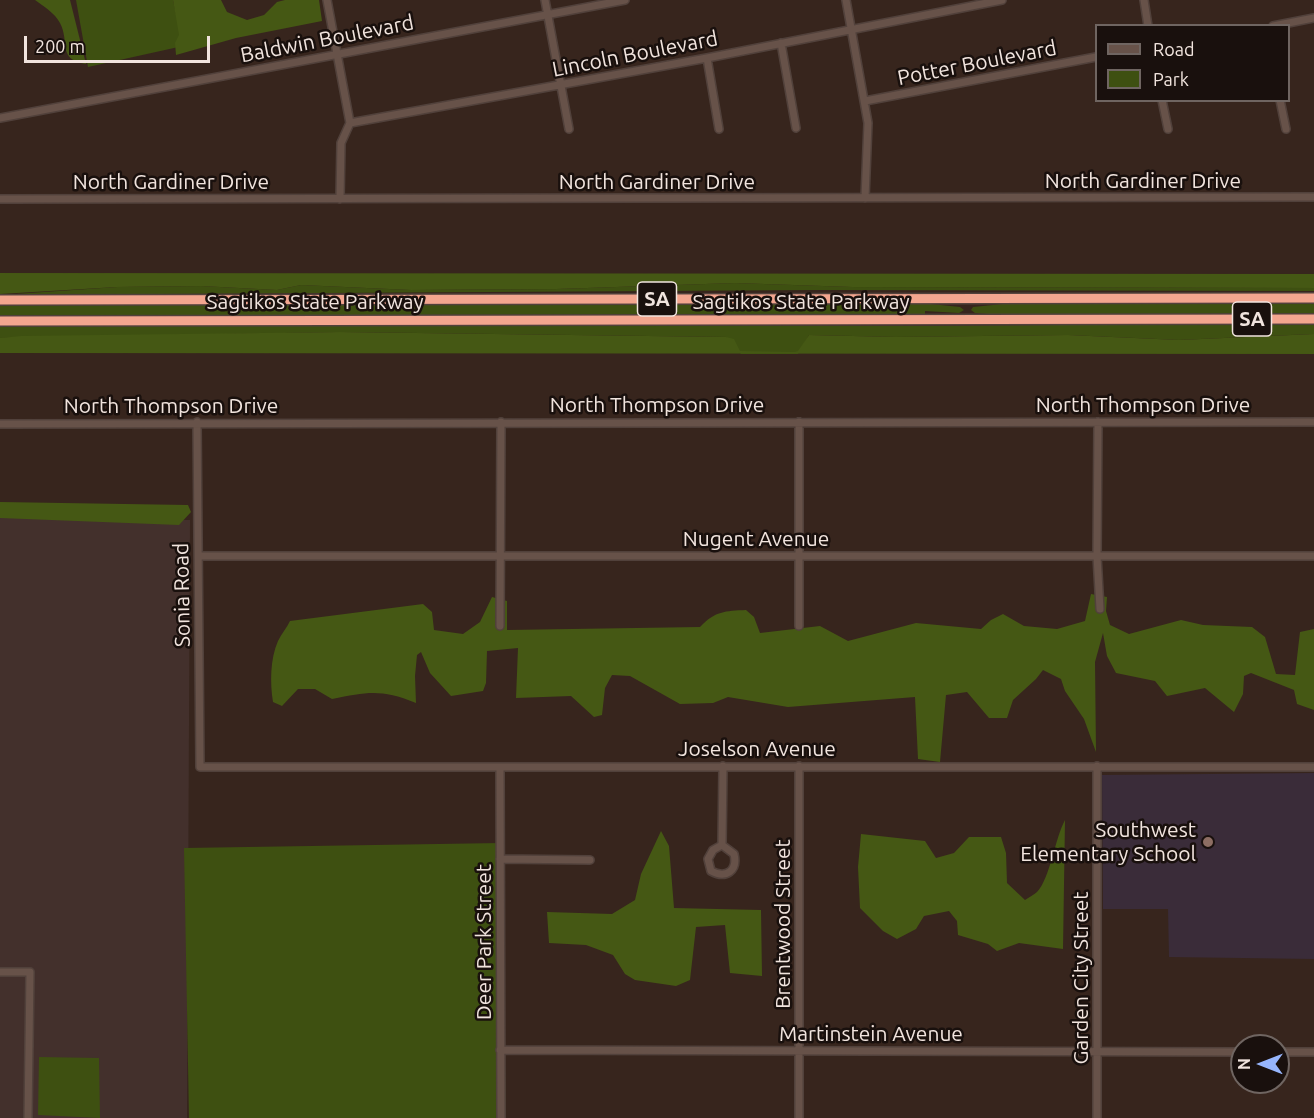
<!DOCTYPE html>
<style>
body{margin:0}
#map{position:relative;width:1314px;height:1118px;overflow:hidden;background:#37251d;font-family:Ubuntu,sans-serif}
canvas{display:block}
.legend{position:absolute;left:1095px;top:24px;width:195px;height:78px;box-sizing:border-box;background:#19100d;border:2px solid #6f6561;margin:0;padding:8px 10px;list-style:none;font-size:18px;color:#f1e4de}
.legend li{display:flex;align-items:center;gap:12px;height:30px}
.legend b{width:30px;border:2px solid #6f6561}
.north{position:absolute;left:1230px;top:1034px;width:60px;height:60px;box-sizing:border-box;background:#19100d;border:2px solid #6f6561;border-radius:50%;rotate:270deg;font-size:16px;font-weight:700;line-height:24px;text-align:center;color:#f1e4de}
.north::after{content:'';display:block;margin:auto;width:21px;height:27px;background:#97b6fd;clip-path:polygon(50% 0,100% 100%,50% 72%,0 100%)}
.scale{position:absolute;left:24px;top:36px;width:186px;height:27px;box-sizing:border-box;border:3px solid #f1e4de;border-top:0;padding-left:8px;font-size:18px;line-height:21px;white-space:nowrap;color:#f1e4de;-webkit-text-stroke:4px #19100d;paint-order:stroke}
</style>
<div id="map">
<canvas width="1314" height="1118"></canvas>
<ul class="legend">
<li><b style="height:8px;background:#675249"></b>Road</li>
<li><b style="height:16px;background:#3e5011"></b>Park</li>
</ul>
<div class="north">N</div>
<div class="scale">200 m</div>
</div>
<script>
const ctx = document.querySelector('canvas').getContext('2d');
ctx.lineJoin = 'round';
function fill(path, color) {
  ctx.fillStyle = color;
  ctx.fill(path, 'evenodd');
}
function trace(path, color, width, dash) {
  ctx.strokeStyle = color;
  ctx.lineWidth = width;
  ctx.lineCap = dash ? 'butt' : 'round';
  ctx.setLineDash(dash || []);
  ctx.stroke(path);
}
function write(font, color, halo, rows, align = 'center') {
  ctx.font = font + ' Ubuntu,sans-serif';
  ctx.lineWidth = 5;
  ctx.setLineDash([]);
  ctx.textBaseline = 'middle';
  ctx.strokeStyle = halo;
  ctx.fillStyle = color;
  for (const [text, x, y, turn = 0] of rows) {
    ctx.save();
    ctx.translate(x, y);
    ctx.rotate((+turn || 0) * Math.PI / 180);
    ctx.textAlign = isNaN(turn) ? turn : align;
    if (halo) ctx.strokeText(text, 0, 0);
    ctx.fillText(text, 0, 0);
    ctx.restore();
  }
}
fill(new Path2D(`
 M0,517L190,520L187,1118H0Z`), '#43302c');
fill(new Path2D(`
 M1314,773V959L1169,957L1168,909H1103L1102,775Z`), '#3a2c39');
fill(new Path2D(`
 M76,0H173L183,46L88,67Z
 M735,283L852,287L1314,288V291L818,290L0,295L117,287L201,286L277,290L301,285L411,290L557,289Z
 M912,302L960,307L964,310L959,313L925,311V314H920V316L0,317V304Z
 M1314,302V315L1015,316L975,313L971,310L973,307L1012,303Z
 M1314,323V334L1179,340L1068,335L896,337L809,335L798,354H741L726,337L340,332L0,338V325L932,326Z
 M501,843L506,1118H189L184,848Z
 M39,1057L99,1058L100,1118L38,1115Z`), '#3e5011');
fill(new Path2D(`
 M35,0H70L86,64C57,60 70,42 60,23C55,13 43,6 35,0Z
 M173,0H221L227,12L247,20L264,15L277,2L285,0H319L322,21L236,38L176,55L175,43L179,35Z
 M0,273L1314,274V288L852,287L735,283L557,289L411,290L301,285L277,290L201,286L117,287L0,294Z
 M340,332L726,337L734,339L740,351L795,352L798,351L809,335L896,337L1068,335L1179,340L1314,334V354L0,353V338L21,336Z
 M0,502L188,505L191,512L179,525L0,518Z
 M1091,594L1107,597L1106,611L1110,625L1129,634L1181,620L1203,625L1252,627L1265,637L1276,674L1295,675L1300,632L1314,629V710L1297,704L1294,690L1251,673L1244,676L1243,694L1234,712L1205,688L1167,696L1155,681L1116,673L1107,656L1103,633L1095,662L1096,752L1084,719L1065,691L1061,679L1043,670L1036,679L1013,700L1007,718H989L967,692L946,695L940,762L918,759L915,697L788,707L728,697L713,703L680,704L630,676L612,675L605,688L602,715L594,717L571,696L516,698L518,648L487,651L486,683L483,691L451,696L430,673L421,652L417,655L415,676L416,703C381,689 368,692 332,699L315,689H298L282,706L273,702C270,683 270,659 278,641C281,634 287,628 290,621L423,604L432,612L434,630L463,634L480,622L492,597L507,601V630L700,627C715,611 725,611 746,610L754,617L760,633L820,626L848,641L916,623L981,629L991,620L1003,614L1024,626L1057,629L1085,621Z
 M1065,820L1063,949L1019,943L997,951L988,944L958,935L957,921L949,911L924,916L916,929L897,939L883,931L860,908L858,867L861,834L925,841L936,858L954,853L969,837H1001L1006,853L1007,883L1025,900C1029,897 1034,895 1037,892C1050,879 1055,838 1065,820Z
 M661,831L669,846L674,908L761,910L762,976L730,973L725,925L696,927L690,980L676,986L635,980L625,974L613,955L586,945L549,943L547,912L612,914L635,900L641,874Z`), '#455814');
const minor = new Path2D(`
 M327,0L350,123
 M545,0L569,129
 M846,0L868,123L865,198
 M1144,0L1148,26
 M1273,26L1314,18
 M781,43L796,128
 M707,58L719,129
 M1162,100L1168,129
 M1280,100L1286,129
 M865,101L1096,57
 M0,118L625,0
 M0,199L1314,197
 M340,199L341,143L350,123L707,58L1002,0
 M197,422L200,767H1314
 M1098,422L1097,556L1100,609
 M0,424L1314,422
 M199,556H1314
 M500,626L501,422
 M799,626V422
 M799,766V1118
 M1097,766V1118
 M500,767L501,1118
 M722,845L734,854C738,871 726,879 711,871L708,859L713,850L722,845L723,766
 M500,859L590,860
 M0,972H30L28,1118
 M500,1050L1242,1052
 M1278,1052H1314`);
const highway = new Path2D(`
 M0,300L1314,298
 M0,321L1314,319`);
trace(minor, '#51413b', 10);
trace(highway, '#51413b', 12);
trace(minor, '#675249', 7);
trace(highway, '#f3a68f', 9);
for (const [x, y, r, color] of [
 [1208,842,6,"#8d6e63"]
]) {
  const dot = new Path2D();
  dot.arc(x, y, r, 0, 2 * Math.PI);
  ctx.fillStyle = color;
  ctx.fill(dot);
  trace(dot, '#19100d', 2);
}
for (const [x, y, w] of [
 [657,299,39],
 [1252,319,39]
]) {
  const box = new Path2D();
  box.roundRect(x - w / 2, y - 17, w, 34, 4.5);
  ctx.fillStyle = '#19100d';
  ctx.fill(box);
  trace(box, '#f1e4de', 1.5);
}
write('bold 20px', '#f1e4de', null, [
 ["SA",657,299],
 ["SA",1252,319]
]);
write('21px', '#f1e4de', '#19100d', [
 ["Baldwin Boulevard",327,39,-11],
 ["Lincoln Boulevard",635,54,-11],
 ["Potter Boulevard",977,63,-11],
 ["North Gardiner Drive",1143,181],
 ["North Gardiner Drive",171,182],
 ["North Gardiner Drive",657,182],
 ["Sagtikos State Parkway",315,302],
 ["Sagtikos State Parkway",801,302],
 ["North Thompson Drive",657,405],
 ["North Thompson Drive",1143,405],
 ["North Thompson Drive",171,406],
 ["Nugent Avenue",756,539],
 ["Sonia Road",182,595,-91],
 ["Joselson Avenue",757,749],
 ["Brentwood Street",783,924,-90],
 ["Deer Park Street",484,942,-90],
 ["Garden City Street",1081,978,-90],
 ["Martinstein Avenue",871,1034]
]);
write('21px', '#f1e4de', '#19100d', [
 ["Southwest",1196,830],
 ["Elementary School",1196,854]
], 'right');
</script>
